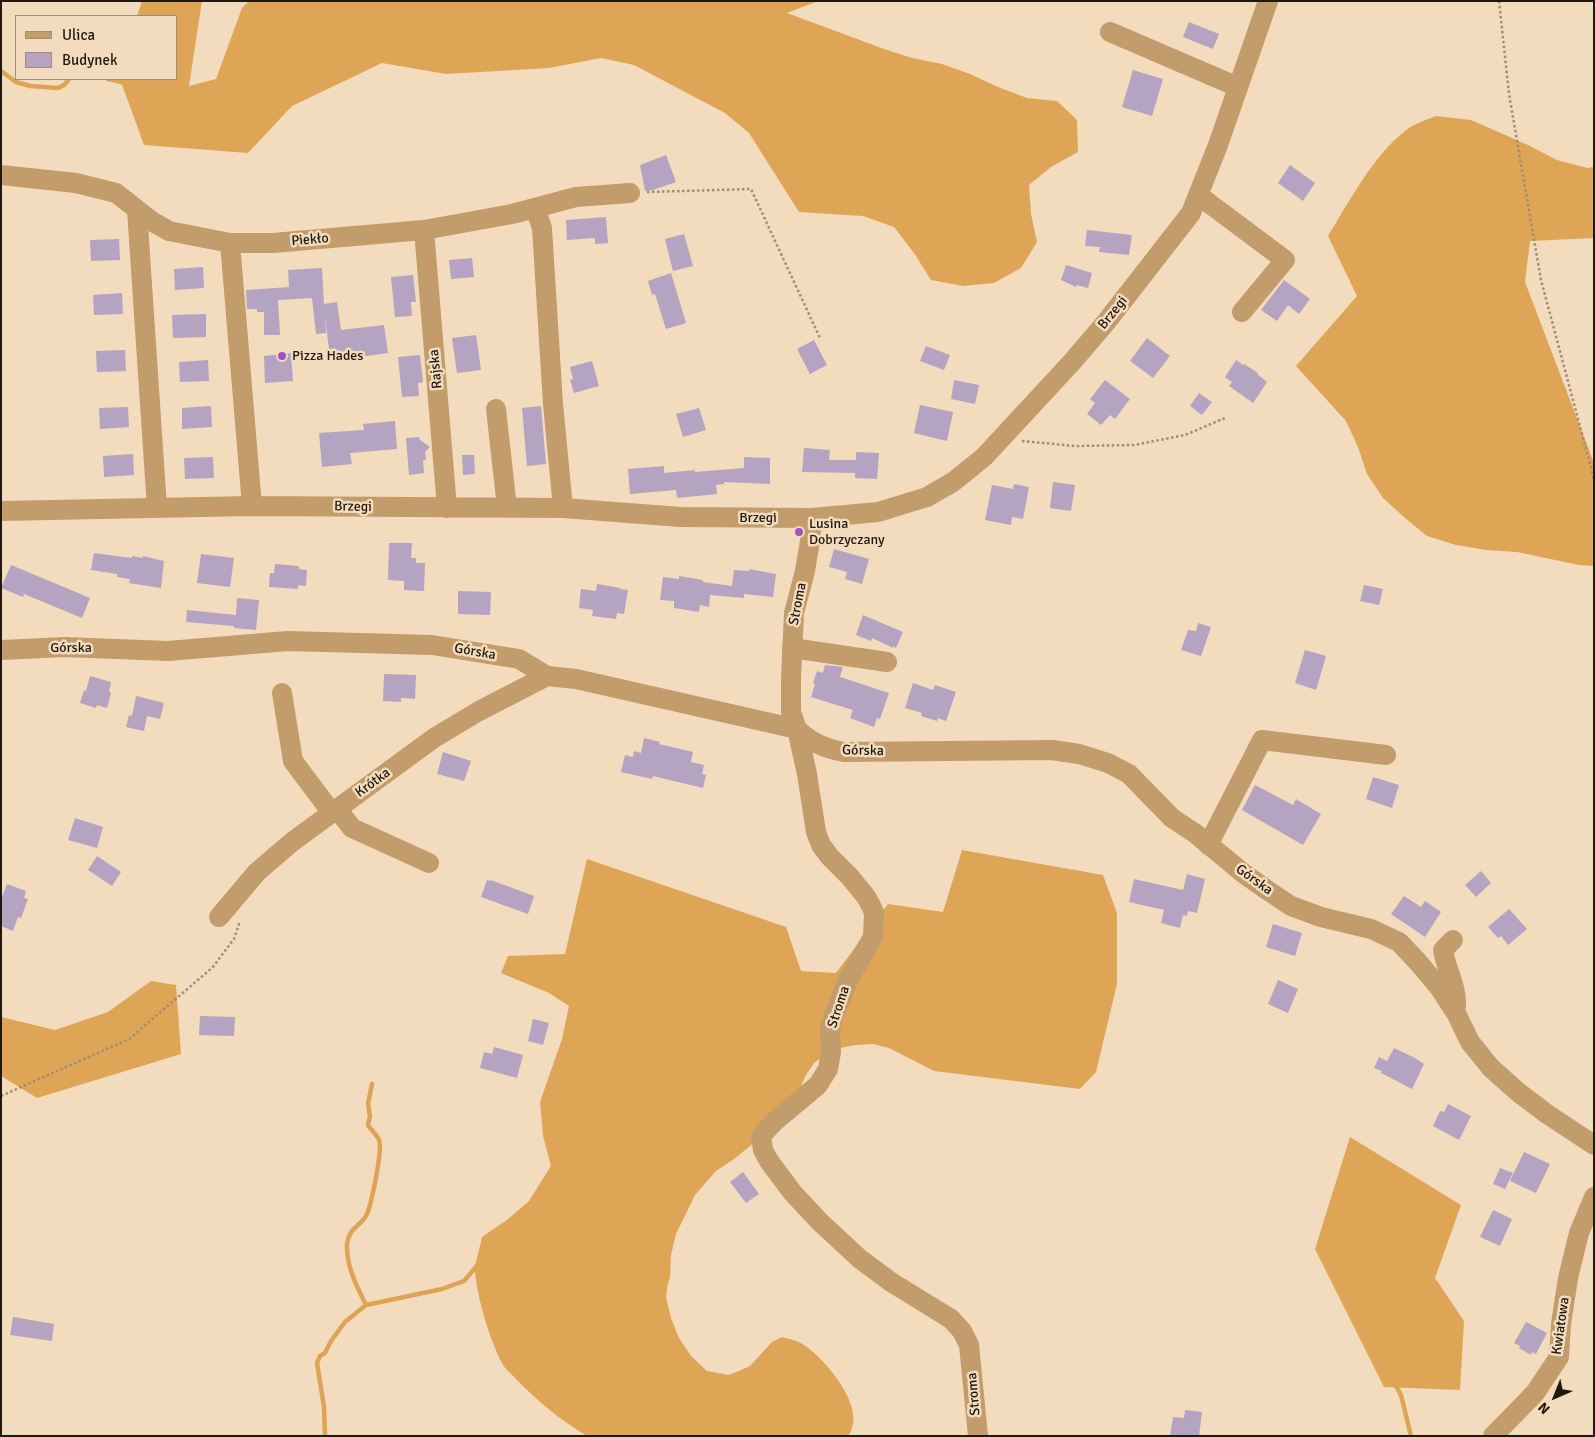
<!DOCTYPE html>
<meta charset="utf-8">
<style>
body{margin:0}
#map{position:relative;width:1595px;height:1437px;overflow:hidden;background:#f3dbbe;font-family:Signika,sans-serif}
canvas{display:block}
.frame{position:absolute;inset:0;border:2px solid #20180d;pointer-events:none}
.legend{position:absolute;left:15px;top:15px;width:162px;height:65px;box-sizing:border-box;background:#f3dbbe;border:1px solid #9f8d77;margin:0;padding:6px 9px;list-style:none;font-size:15px;color:#20180d}
.legend li{display:flex;align-items:center;gap:10px;height:25px}
.legend b{width:25px;border:1px solid #9f8d77}
.north{position:absolute;left:1530px;top:1372px;width:50px;height:50px;-webkit-text-stroke:4px #f3dbbe;paint-order:stroke;rotate:224deg;font-size:14px;font-weight:700;line-height:20px;text-align:center;color:#20180d}
.north::after{content:'';display:block;margin:auto;width:18px;height:22px;background:#20180d;clip-path:polygon(50% 0,100% 100%,50% 72%,0 100%)}
</style>
<div id="map">
<canvas width="1595" height="1437"></canvas>
<div class="frame"></div>
<ul class="legend">
<li><b style="height:6px;background:#c29c6b"></b>Ulica</li>
<li><b style="height:14px;background:#b4a3c1"></b>Budynek</li>
</ul>
<div class="north">N</div>
</div>
<script>
const ctx = document.querySelector('canvas').getContext('2d');
ctx.lineJoin = 'round';
function fill(path, color) {
  ctx.fillStyle = color;
  ctx.fill(path, 'evenodd');
}
function trace(path, color, width, dash) {
  ctx.strokeStyle = color;
  ctx.lineWidth = width;
  ctx.lineCap = dash ? 'butt' : 'round';
  ctx.setLineDash(dash || []);
  ctx.stroke(path);
}
function write(font, color, halo, rows, align = 'center') {
  ctx.font = font + ' Signika,sans-serif';
  ctx.lineWidth = 5;
  ctx.setLineDash([]);
  ctx.textBaseline = 'middle';
  ctx.strokeStyle = halo;
  ctx.fillStyle = color;
  for (const [text, x, y, turn = 0] of rows) {
    ctx.save();
    ctx.translate(x, y);
    ctx.rotate((+turn || 0) * Math.PI / 180);
    ctx.textAlign = isNaN(turn) ? turn : align;
    if (halo) ctx.strokeText(text, 0, 0);
    ctx.fillText(text, 0, 0);
    ctx.restore();
  }
}
fill(new Path2D(`
 M142,1H202L189,86L216,79L242,8L249,1H818L787,13L884,49L912,58L942,64L970,74L998,87L1027,98L1057,101L1077,120L1078,152L1051,167L1029,185L1031,214L1037,242L1021,268L994,283L963,286L931,280L914,253L894,227L863,216L799,212L749,133L725,113L634,65L601,58L549,68L446,74L382,63L292,106L248,153L144,145L120,79H176V16H137Z
 M1436,116L1471,120L1528,145L1557,160L1588,168L1594,167V238L1530,241L1525,282L1594,463V566L1579,565L1517,552L1486,550L1456,545L1427,536L1405,518L1383,498L1367,474L1358,447L1346,421L1296,366L1357,296L1328,236C1349,202 1373,156 1405,131C1413,124 1426,120 1436,116Z
 M962,850L1103,875L1117,913V984L1096,1072L1080,1089L934,1071L889,1048L873,1044L856,1045L840,1048L826,1054L814,1063L806,1075L787,1116L734,1159L716,1171L695,1195L676,1234L671,1255L670,1277L667,1287L666,1298L671,1318L679,1338L691,1356L707,1371L728,1375L739,1371L750,1366L772,1342L782,1337C789,1339 797,1340 804,1345C825,1359 869,1409 848,1436H587C560,1420 536,1400 515,1378C511,1373 505,1369 502,1363C490,1340 477,1298 475,1271C475,1261 480,1248 482,1237L507,1220L529,1201L551,1166L543,1136L540,1102L562,1039L569,1006L549,993L501,973L508,956L565,954L587,859L786,927L801,971L836,973L888,904L943,912Z
 M151,981L176,985L181,1054L37,1098L1,1076V1017L55,1030L108,1012Z
 M1350,1137L1461,1205L1435,1278L1464,1321L1460,1390L1384,1387L1315,1249Z`), '#dea556');
trace(new Path2D(`
 M1,71L16,82L30,86L58,88L64,85L69,79
 M108,79C130,83 151,92 171,101C190,111 209,126 232,126C240,126 250,123 259,122
 M1346,1282L1360,1321L1401,1395L1411,1436
 M366,1305C357,1287 346,1266 347,1244C349,1228 359,1227 366,1216C371,1207 383,1149 379,1140C378,1136 371,1130 368,1125L370,1116L368,1104L372,1084
 M325,1436L324,1407L317,1363L320,1356L325,1353L331,1341L345,1322L366,1305L442,1289L464,1281L486,1255L510,1236L537,1211L553,1189L575,1166L635,1123L646,1107V1088L651,1075L664,1058L677,1056L690,1058`), '#dda456', 4.5);
fill(new Path2D(`
 M1189,22L1219,34L1213,49L1183,37Z
 M1133,70L1163,79L1152,116L1122,107Z
 M666,155L676,182L653,190L645,191L640,165Z
 M1290,165L1315,183L1303,201L1278,183Z
 M606,217L608,243L595,244V238L567,240L566,220Z
 M1087,230L1132,235L1129,255L1099,252L1100,247L1085,246Z
 M684,234L693,266L673,271L665,239Z
 M119,239L120,260L91,261L90,240Z
 M472,258L474,277L451,279L449,260Z
 M1066,265L1092,273L1088,288L1077,285L1076,287L1061,280Z
 M203,267L204,288L175,290L174,269Z
 M322,268L324,304L337,302L341,330L384,325L388,353L359,357L358,354L330,357L325,317L326,333L316,334L312,298L278,300L280,335H264V312H257V309H247L246,290L289,287L288,270Z
 M671,273L686,323L666,329L655,294L652,295L648,281Z
 M413,275L416,302H411L412,316L395,317L391,277Z
 M1284,280L1310,299L1299,314L1288,305L1277,321L1261,310Z
 M122,293L123,314L94,315L93,295Z
 M206,314V337L173,338L172,315Z
 M476,335L481,370L457,373L452,338Z
 M1147,338L1170,356L1153,378L1130,361Z
 M814,340L827,365L810,374L797,349Z
 M926,346L950,355L944,370L920,361Z
 M125,350L126,371L97,372L96,351Z
 M291,353L293,381L265,383L264,356Z
 M420,355L423,382L418,383L419,396L402,397L398,357Z
 M208,360L209,381L180,382L179,362Z
 M1236,360L1243,365L1244,364L1258,373L1257,374L1267,382L1253,403L1229,386L1232,382L1225,377Z
 M592,361L599,386L574,393L570,380L573,379L570,367Z
 M954,380L979,385L975,404L951,399Z
 M1105,380L1130,399L1115,419L1110,415L1101,425L1087,414L1095,403L1090,399Z
 M1199,393L1212,402L1202,415L1190,406Z
 M920,405L953,412L947,441L914,433Z
 M211,406L212,427L182,429V408Z
 M541,406L546,464L527,466L522,408Z
 M128,407L129,427L100,429L99,408Z
 M699,408L706,430L683,437L676,414Z
 M395,421L397,449L350,453L352,464L322,467L319,433L364,430L363,424Z
 M419,437L420,440L430,447L425,452L426,460H423L424,473L409,475L406,438Z
 M804,448L830,450L829,460H856V452L879,453L877,479L855,478V473L802,472Z
 M133,454L134,475L104,477L103,456Z
 M462,455H474L475,474L463,475Z
 M213,457L214,478L185,479L184,458Z
 M744,457L770,458V484L724,482V484L716,485L717,494L677,498L676,490L630,494L628,469L664,466V473L695,470V472L744,468Z
 M1053,482L1075,485L1071,511L1050,508Z
 M1014,484L1029,487L1023,519L1012,517L1011,525L985,520L992,485L1013,489Z
 M389,543H412L411,558H416V563H425L424,591L404,590V581L388,580Z
 M834,549L869,559L862,584L845,579L847,572L829,567Z
 M94,553L132,558V556L143,558V556L164,561L161,588L129,583L130,579L117,577V574L91,570Z
 M201,554L234,558L230,587L197,583Z
 M275,564L299,566V569L307,570L306,586L298,585V589L269,587L270,573H274Z
 M11,565L90,598L82,618L24,594L23,597L1,588Z
 M749,569L776,574L773,597L744,594V598L710,595L709,607L700,605L699,612L674,608V601L660,600L663,577L679,579V576L703,580V582L732,586L734,570L749,571Z
 M597,584L620,588V589L628,590L624,614L617,613L616,619L592,616L593,610L579,608L581,589L596,591Z
 M1364,585L1383,589L1379,605L1360,601Z
 M458,591L491,592L490,615L458,614Z
 M237,598L259,600L256,630L234,628V626L186,622L187,610L236,615Z
 M863,615L903,632L896,648L893,646V648L872,638L871,641L856,635Z
 M1198,623L1211,627L1201,656L1181,650L1188,630L1196,631Z
 M1305,650L1326,656L1316,690L1295,683Z
 M825,665L843,667L840,677L889,693L880,719L877,718L874,727L850,718L853,710L811,697L815,684L813,683L817,671L823,673Z
 M384,674L416,675L415,699L401,698V702L383,701Z
 M90,676L111,682L109,692L111,693L107,708L97,705L96,708L80,703L84,690L86,691Z
 M913,683L933,690L935,685L956,692L946,721L938,718L937,721L921,716L922,713L905,708Z
 M136,696L164,703L160,719L147,716L144,731L126,727L129,715L132,716Z
 M644,738L660,742L659,744L693,752L691,762L704,765L702,774L706,775L703,788L653,776L652,779L621,772L625,755L633,757L634,751L641,753Z
 M443,752L471,761L464,781L437,774Z
 M1373,777L1399,785L1392,808L1366,799Z
 M1255,785L1293,805L1296,799L1321,814L1303,845L1242,810Z
 M75,818L103,827L97,848L68,840Z
 M97,856L121,872L112,886L88,870Z
 M1481,871L1491,883L1476,897L1465,885Z
 M1187,874L1205,879L1197,913L1188,911L1187,916L1183,915L1180,928L1161,923L1164,910L1129,902L1134,879L1183,890Z
 M487,880L491,881V880L534,896L528,914L481,897Z
 M7,884L26,891L24,898L28,899L21,918L18,917L13,931L1,926V900Z
 M1404,896L1421,907L1425,901L1441,912L1425,937L1391,914Z
 M1509,909L1527,929L1508,945L1501,936L1498,938L1488,927Z
 M1273,924L1302,933L1295,956L1266,947Z
 M1278,980L1298,989L1288,1013L1268,1004Z
 M200,1016L235,1017L234,1036L199,1035Z
 M533,1019L549,1023L543,1045L528,1041Z
 M494,1047L523,1055L517,1078L480,1068L484,1052L492,1054Z
 M1394,1048L1415,1058L1424,1064L1412,1089L1381,1073L1382,1071L1374,1068L1379,1057L1387,1061Z
 M1448,1104L1471,1116L1459,1140L1433,1126L1440,1111L1444,1112Z
 M1524,1152L1550,1164L1536,1193L1510,1181Z
 M1500,1168L1513,1173L1505,1189L1493,1184Z
 M743,1172L759,1194L746,1203L730,1182Z
 M1493,1210L1512,1219L1500,1246L1480,1237Z
 M13,1317L54,1324L52,1341L10,1335Z
 M1526,1322L1547,1333L1536,1354L1532,1352L1531,1355L1519,1348L1520,1346L1514,1343Z
 M1185,1410L1202,1412L1199,1436H1170L1173,1417L1184,1418Z`), '#b4a3c1');
trace(new Path2D(`
 M1499,1L1509,94L1541,280L1594,479
 M647,192L751,189L820,338
 M1022,441L1075,446L1134,445L1185,435L1225,418
 M1,1096L129,1039L213,967L234,939L240,921`), '#9e8d77', 2.5, [2.5, 2.5]);
trace(new Path2D(`
 M1110,32L1238,87
 M1,175L76,183L116,193L153,222L169,231L230,243H273L424,230L512,214L576,197L630,193
 M1198,195L1285,260L1242,312
 M535,208L542,228L553,404L563,508
 M137,210L157,508
 M424,230L447,508
 M230,243L252,506
 M496,409L507,508
 M1,511L252,506L563,508L681,517L812,518L878,512L927,497L953,482L984,457L1072,362L1107,321L1191,213L1218,145L1268,1
 M812,518L810,541L805,571L794,613L791,677V712L797,729L807,774L816,832L821,845L830,857L850,877L867,898L874,912L873,937L849,978L834,1015L830,1028L831,1052L828,1069L818,1085L775,1121L761,1136L763,1150L769,1161L792,1192L820,1222L860,1259L891,1282L951,1319L962,1331L969,1345L978,1436
 M792,648L887,662
 M1,650L65,647L168,651L288,641L432,645L519,659L547,676L576,679L797,729C810,742 826,749 844,752L1052,750L1079,754L1108,763L1129,774L1172,818L1196,834L1243,873L1267,890L1291,906L1321,917L1371,929L1399,942L1417,961L1439,987L1456,1013L1470,1042L1491,1068L1518,1092L1547,1114L1594,1145
 M282,693L293,761L332,813
 M337,809L352,828L429,863
 M1208,845L1262,740L1386,755
 M219,917L257,872L292,842L434,738L479,711L547,676
 M1453,940L1443,950C1446,969 1457,986 1456,1006
 M1493,1436L1535,1393L1559,1357L1561,1324L1568,1278L1579,1233L1594,1197`), '#c29c6b', 20);
for (const [x, y, r, color] of [
 [282,356,5,"#9b53c7"],
 [799,532,5,"#9b53c7"]
]) {
  const dot = new Path2D();
  dot.arc(x, y, r, 0, 2 * Math.PI);
  ctx.fillStyle = color;
  ctx.fill(dot);
  trace(dot, '#f3dbbe', 2);
}
write('14px', '#20180d', '#f3dbbe', [
 ["Piekło",310,240,-5],
 ["Brzegi",1113,313,-51],
 ["Rajska",436,369,-95],
 ["Brzegi",353,507,1],
 ["Brzegi",758,518],
 ["Stroma",798,604,-79],
 ["Górska",71,648],
 ["Górska",475,652,10],
 ["Górska",863,751,1],
 ["Krótka",373,783,-36],
 ["Górska",1254,880,36],
 ["Stroma",839,1007,-72],
 ["Kwiatowa",1561,1326,-82],
 ["Stroma",974,1394,-95]
]);
write('14px', '#20180d', '#f3dbbe', [
 ["Pizza Hades",292,356],
 ["Lusina",809,524],
 ["Dobrzyczany",809,540]
], 'left');
</script>
